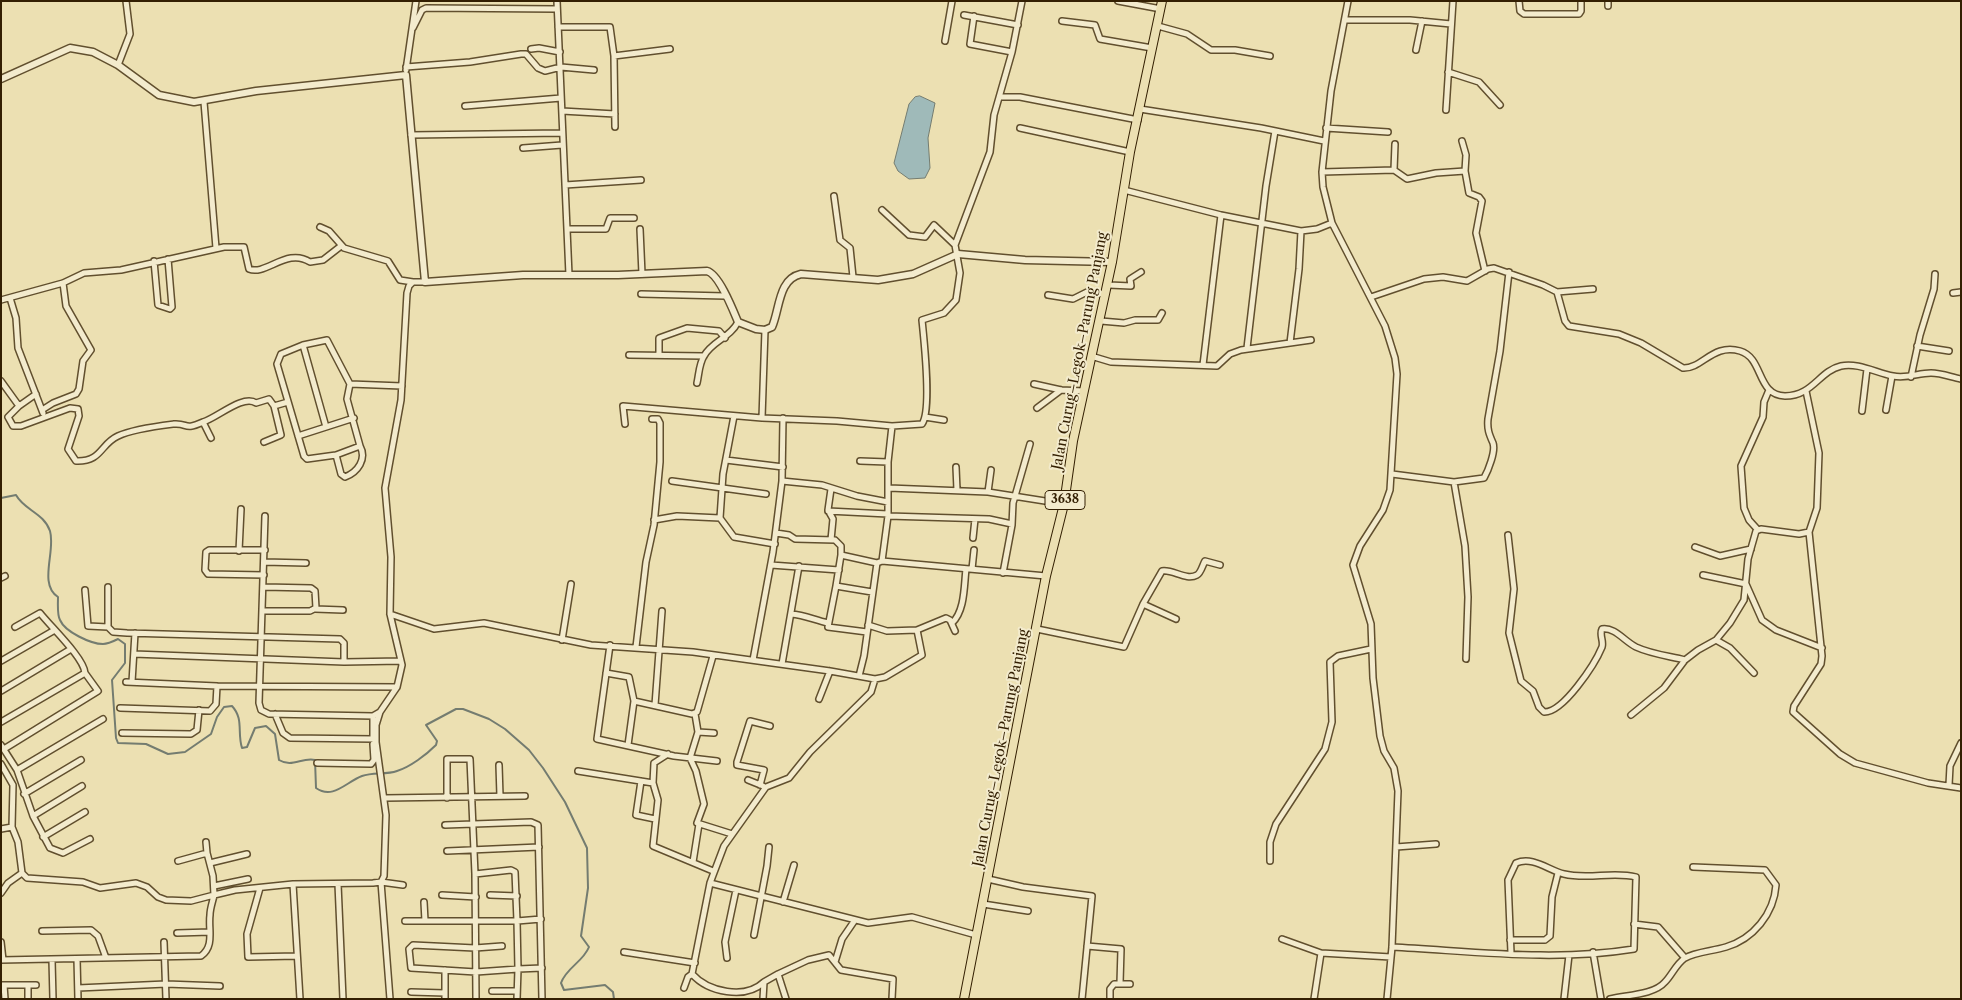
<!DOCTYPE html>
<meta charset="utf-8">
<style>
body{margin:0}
#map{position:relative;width:1962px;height:1000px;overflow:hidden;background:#ece0b2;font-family:"Libre Caslon Text",serif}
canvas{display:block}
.frame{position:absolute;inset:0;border:2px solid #331f02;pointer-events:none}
</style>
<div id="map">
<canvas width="1962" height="1000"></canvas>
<div class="frame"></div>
</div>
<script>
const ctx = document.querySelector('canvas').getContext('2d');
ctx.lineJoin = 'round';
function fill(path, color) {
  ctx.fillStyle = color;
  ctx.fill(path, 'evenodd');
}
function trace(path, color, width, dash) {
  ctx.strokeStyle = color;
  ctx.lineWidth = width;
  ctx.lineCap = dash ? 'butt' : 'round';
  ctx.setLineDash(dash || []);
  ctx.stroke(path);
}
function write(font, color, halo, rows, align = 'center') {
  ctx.font = font + ' "Libre Caslon Text",serif';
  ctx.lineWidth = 4;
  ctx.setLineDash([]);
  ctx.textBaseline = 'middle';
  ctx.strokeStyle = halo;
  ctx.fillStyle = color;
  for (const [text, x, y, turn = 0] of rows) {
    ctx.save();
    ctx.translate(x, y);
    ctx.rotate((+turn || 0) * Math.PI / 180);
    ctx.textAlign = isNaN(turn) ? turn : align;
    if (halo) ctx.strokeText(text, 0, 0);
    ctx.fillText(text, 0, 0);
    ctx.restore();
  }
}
const water = new Path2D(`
 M920,96L935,103L928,138L930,168L925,178L909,179L898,171L894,163L909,104L915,97Z`);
fill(water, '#9fbab9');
trace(water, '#747c70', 1);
trace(new Path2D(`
 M1,498L16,495C24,510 44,513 50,531C56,551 38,584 58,597C58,604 57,615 60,620C65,632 91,644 103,644C108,644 114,641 118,639L125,644V663L112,680L116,738L118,743L146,744L168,754L185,752L211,734L217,717L224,707L232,706C244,719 237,732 242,748L247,747L255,728L266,726L275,734L279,760C292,768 302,757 315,760L316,788C333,800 346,782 362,776C373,772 386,775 397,771C410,767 426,755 436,745L437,741L426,725L456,709H463L489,719L505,729L529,750L543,768L565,802L587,848L588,888L581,936L589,947C583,962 566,968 561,983L564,990L605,985L613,992L614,999`), '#747c70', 2);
const minor = new Path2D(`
 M557,1L569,275
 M1118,1L1161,9
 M1348,1L1331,91L1322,172L1323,187L1332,223L1385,326L1395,358L1397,374L1390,490L1383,510L1360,546L1353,565L1371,624L1373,678L1380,736L1384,751L1394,768L1398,791L1392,947L1387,999
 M1519,1L1520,11L1524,14H1579L1581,11V1
 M1608,1V6
 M964,15L1018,25
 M974,16L970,44L1012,52
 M1345,20H1410L1451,24
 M1062,21L1095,25L1100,39L1152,48
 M1158,26L1187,34L1211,50H1235L1270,56
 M558,27H610L614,56L670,49
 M413,28L422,10L426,8L557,9
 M945,41L952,1
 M531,49L539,48L560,52
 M1416,50L1422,21
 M614,56L615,127
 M118,65L130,34L126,1
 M406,67L470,62L521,54H526L538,68L545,71L561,67L594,70
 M406,70L416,1
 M1448,72L1479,82L1500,105
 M1000,97H1020L1138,120
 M204,102L216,248
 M465,106L561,98
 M1140,109L1261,128L1324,141
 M1446,110L1453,1
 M562,111L615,114
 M1020,128L1130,152
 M1326,128L1388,132
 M411,135L562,133
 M1462,141L1466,155L1465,171
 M523,148L562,145
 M1394,170L1395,144
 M1322,172L1394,170L1407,179L1436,173L1465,171L1469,193L1479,197L1482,201L1476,233L1485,271
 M565,185L641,180
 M1124,190L1221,215L1301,231L1299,269L1290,343
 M834,196L840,240L850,248L853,277
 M882,210L909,235L925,237L934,225L955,245
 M320,227L329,231L344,248L388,261L400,280L413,282
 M567,229H606L610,218H634
 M640,229L642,274
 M1301,231L1317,229L1332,223
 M154,261L158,305L170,309L172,307L168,259
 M1107,283L1109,285L1131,286L1130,279L1141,272
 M1557,292L1593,289
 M1953,293L1961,292
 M641,294L725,296
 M1048,295L1073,299L1087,292L1105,294
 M1371,297L1424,279L1443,277L1467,281L1488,269L1494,268L1543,285L1557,292L1565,321L1569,326L1619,334L1641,343L1683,368C1702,369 1713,343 1740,351C1764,358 1756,395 1785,396C1813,396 1819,371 1841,366C1857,362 1877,373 1893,376C1907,379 1918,373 1931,373C1941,373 1951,377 1961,379
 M10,298L16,318L18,348L43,413
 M1,300L63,283L84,273L121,270L224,247H244L249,269C266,276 287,247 310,262L323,260L341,246
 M1099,318L1101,321L1124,323L1135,320H1158L1162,313
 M303,345L326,427
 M1917,346L1949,351
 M1247,348L1266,186L1275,131
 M629,355L704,356
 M659,355V338L687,328L719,331L725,338
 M1091,356L1111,362L1217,366L1230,354L1241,350L1311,340
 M1203,365L1221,215
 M1911,377L1920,335L1934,289L1935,274
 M1,381L19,406L8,417L13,426H21L70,408L78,409L79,416L68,449L76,461C102,462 100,444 118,436C133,429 158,426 174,424C189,423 183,431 203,422
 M697,383C699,374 699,364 704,356C712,341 730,338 738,322
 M350,384L347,399L360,446L336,455L307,459L304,456L277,364L281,354L303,345L327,340L350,384L402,386
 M1034,384L1061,390L1084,391
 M1806,391L1819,453L1817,508L1809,532L1822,656L1821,664L1794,706L1793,712L1840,754L1855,763L1928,783L1961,788
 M19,406L36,394
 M1037,408L1061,390
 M42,410L53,403L76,394L79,389L83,361L91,350L66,306L63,283
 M1886,410L1892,376
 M1862,411L1867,369
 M734,416L723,474L720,518L734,537L775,544
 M925,417L944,420
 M762,418L765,330
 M625,424L623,406L762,418L837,421L892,426L922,424C932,410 924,340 922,320L944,313L956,300L960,273L955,245L990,152L994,115L1012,52L1022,1
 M298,436L354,418
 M211,438L203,422C217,418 243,394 256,403L269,399L274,406L288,402
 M264,442L281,435L274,406
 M336,455L341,474L345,477C358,472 367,459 360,446
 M726,460L783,467
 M860,461L888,462
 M956,467L957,490
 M1392,474L1454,482
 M672,481L766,494
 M782,481L783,418
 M889,488L988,492L1064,504
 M831,489L828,510L833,519L831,540
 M988,492L991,470
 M828,511L888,514
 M265,516L259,703L261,710L269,714L373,716L380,712
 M888,516L989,519L1012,524
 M654,520L677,516L720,518
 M1758,530L1749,520L1744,508L1741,466L1763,417L1764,402L1769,390
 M776,533L789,535L795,539L835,540L841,546V555
 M1508,535L1514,589L1509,633L1521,681L1533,691L1539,707L1544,712C1563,713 1595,664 1602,647C1604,641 1599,635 1602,629C1615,627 1624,641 1636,647C1651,654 1669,656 1685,660
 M973,538L975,519
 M1695,547L1720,556L1751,549
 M239,551L241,509
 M882,561L888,516V462L892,426
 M264,562L306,563
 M771,565L839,570
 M972,569L974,550
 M1003,573L1012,525L1013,503L1030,444
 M264,575L208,574L205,570L206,552L209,550H265
 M1703,575L1746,584L1762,620L1776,630L1822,648
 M1,578L5,576
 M836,586L828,627L867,632
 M108,587V627
 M85,590L88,626L108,627L113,632L127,633L340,639L344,643V662
 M872,592L836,586L841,555L877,563L882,561L1046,576
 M1143,604L1176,619
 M315,609L343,610
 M262,611H310L316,608L315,591L311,588L264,587
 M390,614L434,629L484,623L591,645L693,652L830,671L875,679L885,677L922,655L917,630
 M791,614C805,615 814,620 828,623
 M952,623C965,611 964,586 966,569
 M868,625L887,631L917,630L946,618L950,620L955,631
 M15,627L40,613C51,627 84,658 85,673
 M1037,629L1124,647L1143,604L1162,571C1173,569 1186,581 1197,575C1201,573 1203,564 1205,561L1220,565
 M562,640L571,584
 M1716,640L1730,648L1754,673
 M610,645L597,739L674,756L717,761
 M636,647L646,562L654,525L660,462V423L658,419H652
 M134,654L344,662L401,661
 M1466,659L1468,597L1465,546L1454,482L1484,478C1488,471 1496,451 1493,443C1489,434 1487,429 1488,419L1500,351L1509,272
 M753,660L773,552L782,481L822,485L857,496L888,502
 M1,661L53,631
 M782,664L799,566
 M606,673L629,677L634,701
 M859,676L864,656L877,563
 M126,682L217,686L397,687
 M132,682L135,633
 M1,691L71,649
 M819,699L830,671
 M655,705L662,611
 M120,708L210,711L216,704L217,686
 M275,714L283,733L290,738L373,739
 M695,714L698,732L690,758L696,771L704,804L697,823L732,834
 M1631,715L1664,688L1685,660L1698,650L1716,640L1730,623L1744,600L1748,559L1756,531L1761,529L1799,534L1809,532
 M373,716V736
 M1,722L85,673L98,691L4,749
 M698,732L714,733
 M122,733L191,734L197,730L199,710
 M1,745L17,770L33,816L50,848L63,853L90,839
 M628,745L634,701L692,714L697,712L713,656
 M317,763L371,764L374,760L373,744
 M1,764L13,785L12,827L18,842L22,873L27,878L83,882L100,888L136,883L147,887L158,897L166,900L191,901L214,895L213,876L207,853L178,861
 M499,765L500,796
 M17,770L103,719
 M578,771L653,783L658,800L653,846L713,871
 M748,780L763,786
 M641,781L636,815L655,819
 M653,783L654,763L668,754
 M760,785L764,770L737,765V762L750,721L770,726
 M1949,785L1950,766L1961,743
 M24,794L81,760
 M385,798L525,796
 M447,798V759H470L475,874L476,999
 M33,816L82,786
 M445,825L531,822L538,825L542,999
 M1,829L12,827
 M43,837L85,812
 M206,842L207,853
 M1396,847L1436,844
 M447,851L539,847
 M1270,861V842L1276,824L1325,749L1332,722L1330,662L1338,656L1371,649
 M693,862L699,824
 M210,863L247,854
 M475,874L511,870L515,872L517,921L541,919
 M988,879L1023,887L1092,896L1082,999
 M710,883L868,923L912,917L976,935
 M338,884L343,999
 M214,886L248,879
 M260,888L247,934L248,957L297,956
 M1,893L8,883L22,873
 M442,895L476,897
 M490,895L517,896
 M424,902L425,921H517L518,969L476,972L411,968L409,949L413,945L475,948L502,946
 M783,902L794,865
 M983,904L1028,911
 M405,921H425
 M1634,924L1658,927L1685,958
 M42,931L91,930L98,936L106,958
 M177,933L210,932
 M754,935L767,866L769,847
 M1282,939L1321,953L1391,957
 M1510,940H1545L1550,936L1552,897L1558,873
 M1,942L3,960
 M164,942L166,999
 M1087,946L1121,949L1120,983
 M1392,947C1472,951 1554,962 1634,949L1636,877C1613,871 1588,880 1564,874C1548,870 1533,856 1516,863L1508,880L1511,953
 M624,952L695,963
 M1593,952L1601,999
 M727,958L725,942L736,890
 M77,959L78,999
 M1,960L201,956C215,946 208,929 210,915C210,908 213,901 214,895L235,890L293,884
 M52,960L53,999
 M835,962L842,939L855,920
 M778,974L808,960L829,955L841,970L893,979L892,999
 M764,982L778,974L786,999
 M1,985H36
 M4,985L5,999
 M28,985V999
 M78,988L166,984L220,986
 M684,988L688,977L692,974
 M492,991H517
 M411,992L445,993
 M300,999L293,884L373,883L381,882L384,876L386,815L376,742V725L380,712L397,687L402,665L390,614L391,557L385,488L401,400L407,293L409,286L413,282H425
 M390,999L381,882L403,885
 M445,999V970
 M517,999L518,969L542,968
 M763,999L764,982C745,1000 708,992 692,974L710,883L724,846L766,787L789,778L810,752L871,692L875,679
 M1110,999V989L1114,984H1130
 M1314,999L1321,953
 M1564,999L1569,955
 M1610,999C1626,995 1654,995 1665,982C1672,975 1676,964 1685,958C1695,952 1713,951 1726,947C1753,939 1774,914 1776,885L1765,870L1693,867`);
const tertiary = new Path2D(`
 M1,79L70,48L93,52L118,65L159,95L194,102L256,91L406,75L425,282L523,275H618L707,271C719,274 733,310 738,322L756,329L765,330L772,327C780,309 778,279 801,274L878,280L913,274L958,254L1025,260L1112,262`);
const primary = new Path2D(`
 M964,999L1046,576L1064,504L1073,441L1112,262L1130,152L1162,1`);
trace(minor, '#614f2e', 8);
trace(tertiary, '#614f2e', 9);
trace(primary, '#331f02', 10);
trace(minor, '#f3ebcd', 5);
trace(tertiary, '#f3ebcd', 6);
trace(primary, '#ece0b2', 8);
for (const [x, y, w] of [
 [1065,500,40]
]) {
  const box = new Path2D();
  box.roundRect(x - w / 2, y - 9.5, w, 19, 4);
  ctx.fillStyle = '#f3ebcd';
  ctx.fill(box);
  trace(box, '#331f02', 1);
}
write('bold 12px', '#331f02', null, [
 ["3638",1065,500]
]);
write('14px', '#331f02', '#f3ebcd', [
 ["Jalan Curug–Legok–Parung Panjang",1080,351,-79],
 ["Jalan Curug–Legok–Parung Panjang",1001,748,-79]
]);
</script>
